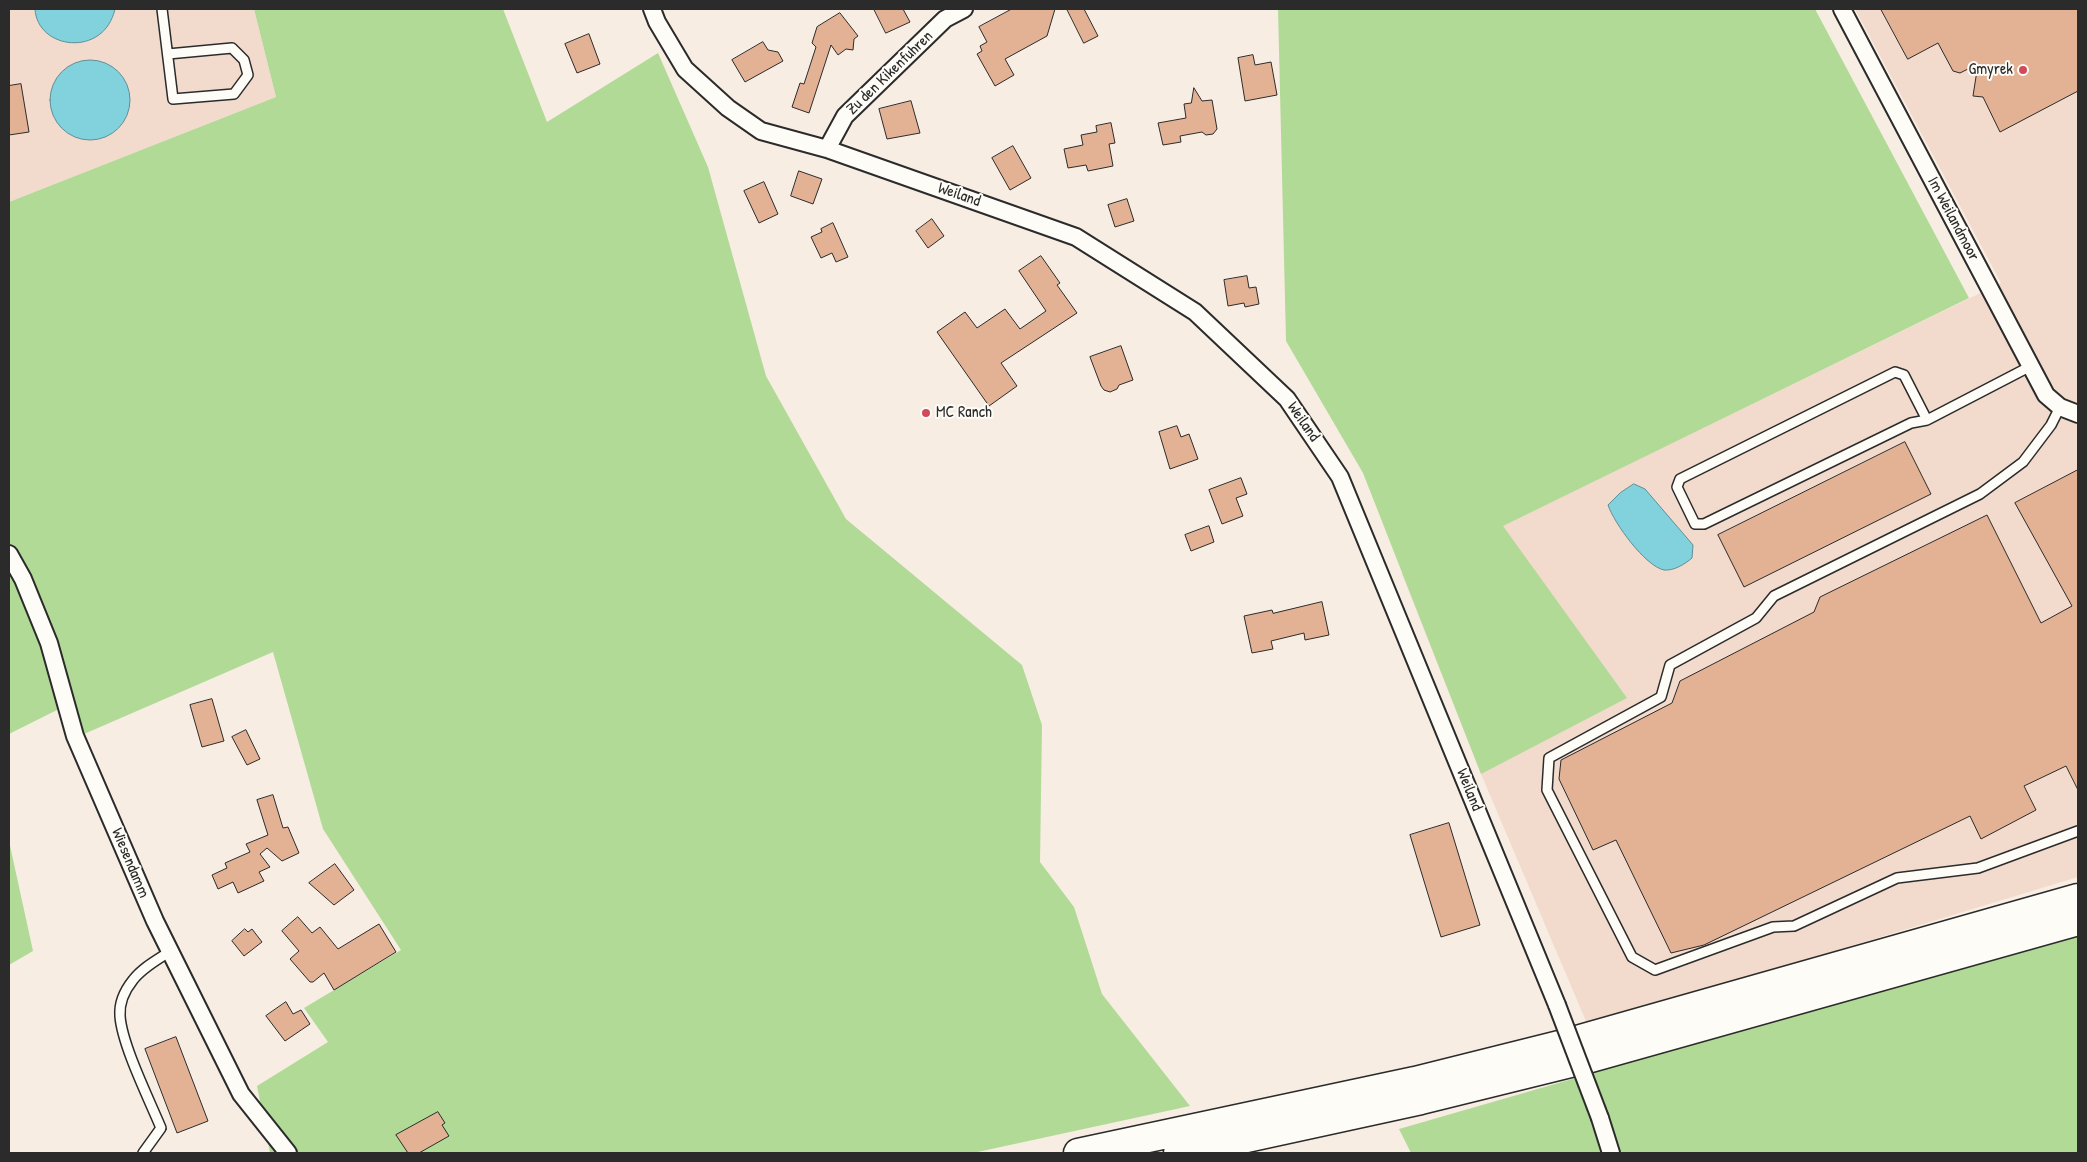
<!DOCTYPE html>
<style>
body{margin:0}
#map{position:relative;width:2087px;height:1162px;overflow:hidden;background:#f8ede3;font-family:"Patrick Hand",sans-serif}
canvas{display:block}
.frame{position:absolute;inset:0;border:10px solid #2b2b2b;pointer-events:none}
</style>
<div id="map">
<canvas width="2087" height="1162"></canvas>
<div class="frame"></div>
</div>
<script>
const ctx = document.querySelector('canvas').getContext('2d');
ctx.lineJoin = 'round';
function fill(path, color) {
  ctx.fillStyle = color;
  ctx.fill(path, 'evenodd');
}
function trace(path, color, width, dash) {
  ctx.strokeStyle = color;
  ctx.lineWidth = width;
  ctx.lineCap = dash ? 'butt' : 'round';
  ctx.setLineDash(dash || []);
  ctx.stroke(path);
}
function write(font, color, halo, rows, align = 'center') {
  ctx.font = font + ' "Patrick Hand",sans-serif';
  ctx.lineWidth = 4;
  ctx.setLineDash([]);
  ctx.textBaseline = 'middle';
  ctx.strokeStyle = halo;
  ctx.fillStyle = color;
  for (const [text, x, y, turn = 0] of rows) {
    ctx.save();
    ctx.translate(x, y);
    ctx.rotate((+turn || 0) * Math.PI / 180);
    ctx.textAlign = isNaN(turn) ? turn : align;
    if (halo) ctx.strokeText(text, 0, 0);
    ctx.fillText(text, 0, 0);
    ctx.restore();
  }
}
fill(new Path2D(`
 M9,9H35L36,13L53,37L65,42H86L112,20L115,9H254L276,97L9,202Z
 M1855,9H2078V877L1588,1026L1481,774L1402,574L2001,283Z`), '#f2dbcc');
fill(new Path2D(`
 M254,9H503L547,122L658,53L708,167L766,376L846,519L1022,665L1042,725L1040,862L1074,907L1102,994L1190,1106L973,1153H270L257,1086L328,1042L304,1008L401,950L323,829L273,652L84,734L59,709L9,734V202L276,97Z
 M1278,9H1815L1969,298L1503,526L1627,698L1481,774L1363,473L1286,341Z
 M9,841L33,951L9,965Z
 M2078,933V1153H1411L1399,1129Z`), '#b1da97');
const water = new Path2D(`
 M35,9H115C104,58 37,50 35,9Z
 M50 100a40 40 0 1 1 80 0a40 40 0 1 1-80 0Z
 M1634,484L1645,489L1693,545L1692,558C1685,564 1674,571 1664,570C1645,566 1614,523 1608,505L1620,493Z`);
fill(water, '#82d2de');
trace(water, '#5f8f96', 1);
const building = new Path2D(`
 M874,9H903L910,22L886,33Z
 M1012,9H1055L1047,36L1005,59L1014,75L995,86L977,54L982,51L980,46L987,42L979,27Z
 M1067,9H1084L1098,36L1084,43Z
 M1881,9H2078V91L2000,132L1983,97L1973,96L1978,64L1960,73L1953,71L1938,43L1908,59Z
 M840,13L858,36L854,39L853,50L846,49L838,55L831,45L809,113L792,107L800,83L804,84L816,47L812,43L817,27Z
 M589,34L600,64L577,73L565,44Z
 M763,42L768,50L778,52L783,61L745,82L732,60Z
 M1253,55L1255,65L1271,62L1277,95L1245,101L1238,58Z
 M21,84L29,132L9,135V86Z
 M1194,88L1202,101L1212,100L1217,129L1213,134L1206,135L1202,132L1180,136L1181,142L1163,145L1158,123L1186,118L1184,104L1191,103Z
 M911,101L920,133L887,139L879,109Z
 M1111,123L1115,143L1109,144L1113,166L1088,171L1086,165L1068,168L1064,149L1083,145L1081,135L1097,132L1096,126Z
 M1013,146L1031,178L1010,190L992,158Z
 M799,171L822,179L813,204L791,196Z
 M764,182L778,214L759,223L744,191Z
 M1127,199L1134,221L1115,227L1108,205Z
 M932,219L944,236L928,248L916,231Z
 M833,223L848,257L836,262L832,253L821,258L811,237L822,232L821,229Z
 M1041,256L1060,283L1057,285L1077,313L1001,363L1017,386L989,406L937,332L965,312L977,328L1005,309L1020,329L1046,311L1019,271Z
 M1247,276L1249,288L1256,287L1259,304L1245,307L1244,303L1228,306L1224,280Z
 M1121,346L1133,380L1119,385L1117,389L1110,392L1104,390L1101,386L1090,357Z
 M1177,426L1181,437L1189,434L1198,459L1170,469L1159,432Z
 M1905,442L1931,494L1744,587L1718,535Z
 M2078,470V790L2066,766L2024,786L2036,810L1981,839L1970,816L1704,945L1671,953L1616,840L1593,850L1559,779L1561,760L1672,703L1680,681L1814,612L1820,597L1987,515L2041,623L2072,606L2015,503Z
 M1241,478L1247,494L1236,498L1243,516L1222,524L1209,490Z
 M1209,526L1214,542L1191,551L1185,535Z
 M1322,602L1329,635L1305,640L1304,633L1271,641L1273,649L1252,653L1244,616L1272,610L1273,613Z
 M212,699L224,741L202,747L190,705Z
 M246,730L260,759L247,765L232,737Z
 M273,795L283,828L288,827L299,853L282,861L267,848L260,854L270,867L259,872L264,881L238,893L233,882L218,889L212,875L227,868L225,863L250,852L246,844L268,835L257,800Z
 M1449,823L1480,925L1441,937L1410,835Z
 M335,864L354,890L334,905L309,883Z
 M298,917L312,933L320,927L338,949L379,924L396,952L334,990L324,973L313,982H310L290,959L299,951L282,931Z
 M245,929L248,932L252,929L262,942L244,956L232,941Z
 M286,1002L293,1014L301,1010L310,1024L285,1041L266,1016Z
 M176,1037L208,1121L177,1133L145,1049Z
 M438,1112L445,1123L442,1125L449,1136L419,1153H408L396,1135Z`);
fill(building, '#e3b295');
trace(building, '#2b2b2b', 1);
const lane = new Path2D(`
 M162,9L173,99L234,94L248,75L244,60L232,48L168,54
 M2060,407L2051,425L2023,462L1980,494L1774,596L1756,618L1670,665L1661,697L1549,758L1547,790L1632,957L1655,970L1773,927L1794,926L1897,878L1978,868L2078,831
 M1927,420L1904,375L1895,372L1680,479L1677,487L1695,524H1704L1911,423L1927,420L2031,366
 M143,1153L161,1128C149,1099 122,1045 120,1016C119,1003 125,990 133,980C142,968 157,960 169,952`);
const street = new Path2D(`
 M652,9L657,22L685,69L728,108L761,131L827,149L1076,237L1195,312L1287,399L1340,477L1557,1005
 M1842,9L2046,395L2060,407L2078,414
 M827,149L845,116L945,19L964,9
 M9,554L23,579L49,643L75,736L155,921L241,1094L288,1153
 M1600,1118L1611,1153`);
const highway = new Path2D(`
 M1078,1153L1415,1081L1563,1044L2078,898
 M1178,1153L1421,1100L1587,1059L2078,921`);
trace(lane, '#2b2b2b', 12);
trace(street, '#2b2b2b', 20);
trace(highway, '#2b2b2b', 31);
trace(lane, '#fdfcf7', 9);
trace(street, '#fdfcf7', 16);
trace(highway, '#fdfcf7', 28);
const streetBridge = new Path2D(`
 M1557,1005L1600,1118`);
trace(streetBridge, '#2b2b2b', 20, []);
trace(streetBridge, '#fdfcf7', 16);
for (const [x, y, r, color] of [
 [2023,70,5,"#d1495b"],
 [926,413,5,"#d1495b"]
]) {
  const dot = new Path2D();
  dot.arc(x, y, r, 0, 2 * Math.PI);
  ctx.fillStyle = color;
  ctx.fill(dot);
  trace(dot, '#fdfcf7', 2);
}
write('16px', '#2b2b2b', '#fdfcf7', [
 ["Gmyrek",2013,70],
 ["MC Ranch",936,413,"left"]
], 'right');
write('16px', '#2b2b2b', '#fdfcf7', [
 ["Zu den Kikenfuhren",890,73,-44],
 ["Weiland",959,195,19],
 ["Im Weilandmoor",1953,219,62],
 ["Weiland",1303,422,55],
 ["Weiland",1469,790,68],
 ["Wiesendamm",130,863,67]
]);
</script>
